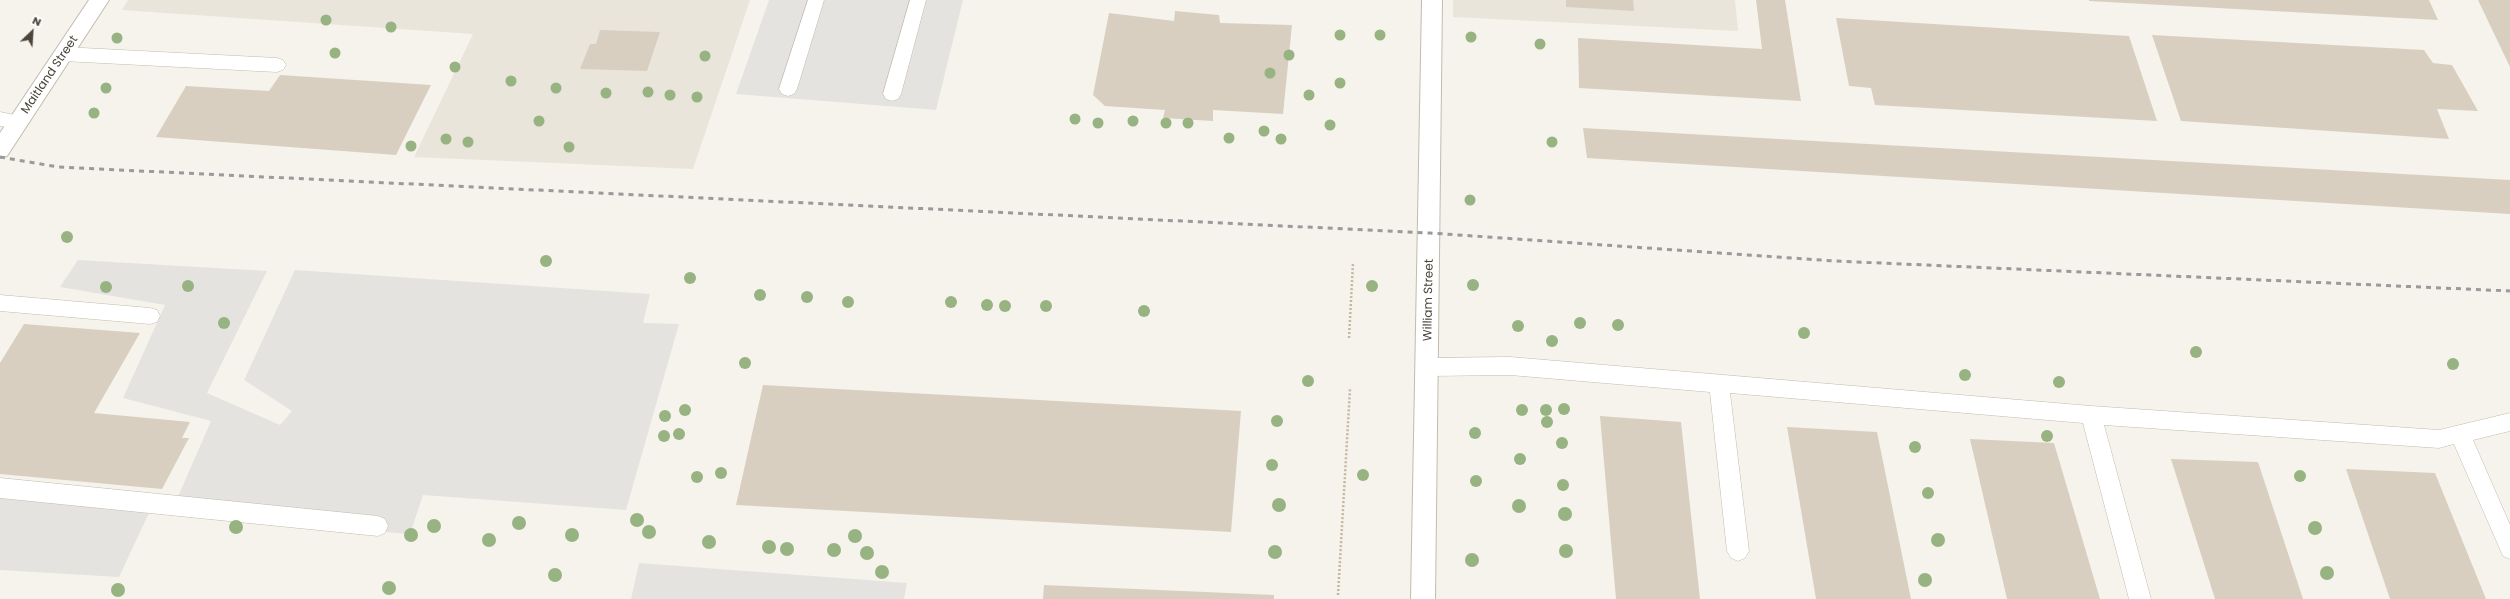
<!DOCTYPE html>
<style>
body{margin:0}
#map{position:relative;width:2510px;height:599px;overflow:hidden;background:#f6f3ec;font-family:Poppins,sans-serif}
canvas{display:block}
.north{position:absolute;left:12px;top:12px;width:40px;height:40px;-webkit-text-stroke:3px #fff;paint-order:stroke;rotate:25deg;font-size:11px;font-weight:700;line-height:16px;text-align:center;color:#4b4439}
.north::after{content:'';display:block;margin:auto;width:14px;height:18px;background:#4b4439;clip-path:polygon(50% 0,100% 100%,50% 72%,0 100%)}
</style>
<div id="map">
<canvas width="2510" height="599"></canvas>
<div class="north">N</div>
</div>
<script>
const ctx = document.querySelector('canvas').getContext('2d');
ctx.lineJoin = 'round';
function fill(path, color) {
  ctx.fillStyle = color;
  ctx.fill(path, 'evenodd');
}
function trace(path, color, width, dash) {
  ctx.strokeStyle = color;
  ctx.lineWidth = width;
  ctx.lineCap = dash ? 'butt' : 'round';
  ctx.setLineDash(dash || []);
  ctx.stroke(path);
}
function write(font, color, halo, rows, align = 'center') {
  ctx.font = font + ' Poppins,sans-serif';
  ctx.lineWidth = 3.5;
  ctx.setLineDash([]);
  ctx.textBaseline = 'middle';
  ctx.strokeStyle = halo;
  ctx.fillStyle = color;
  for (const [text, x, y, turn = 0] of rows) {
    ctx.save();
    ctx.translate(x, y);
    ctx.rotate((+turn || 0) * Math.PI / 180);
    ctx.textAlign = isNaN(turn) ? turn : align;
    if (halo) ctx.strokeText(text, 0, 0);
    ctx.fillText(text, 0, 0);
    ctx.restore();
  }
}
fill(new Path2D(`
 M128,0H750L693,169L414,157L473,34L122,10Z
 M1453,0H1735L1738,31L1453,17Z`), '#eae5da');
fill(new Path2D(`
 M769,0H963L936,110L736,94Z
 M78,260L267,271L207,393L280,425L292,411L244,380L295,270L650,294L643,323L679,324L626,510L423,495L410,534L149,513L119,577L0,570V485L177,499L211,421L123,398L165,305L60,287Z
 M639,563L907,583L904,599H631Z`), '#e5e3e0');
fill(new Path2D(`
 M1566,0H1633L1634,11L1566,7Z
 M1756,0H1785L1801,101L1579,88L1578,38L1762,49Z
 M2089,0H2429L2438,20L2089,1Z
 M2478,0H2510V67Z
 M1175,11L1219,15L1220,23L1292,25L1283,114L1213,110V121L1163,118L1165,110L1105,106L1093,95L1109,13L1174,21Z
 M1836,18L2129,36L2157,121L1875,105L1871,88L1849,86Z
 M600,30L660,32L647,71L580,69L590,44H596Z
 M2152,35L2424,50L2433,63L2452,65L2478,111L2437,109L2449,139L2181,121Z
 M280,75L431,85L396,155L156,137L186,86L269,91Z
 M1583,128L2510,180V214L1587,158Z
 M24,324L140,333L94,413L190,422L182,438H189L162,489L0,474V363Z
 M763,385L1241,411L1231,532L736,505Z
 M1600,416L1681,422L1700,599H1616Z
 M1787,427L1877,432L1911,599H1816Z
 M1970,439L2054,443L2100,599H2007Z
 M2171,459L2258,462L2303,599H2215Z
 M2346,469L2435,473L2486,599H2390Z
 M1044,585L1274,595V599H1043Z`), '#d8cfc1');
const lane = new Path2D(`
 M808,0H824L797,89L794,94L788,96L782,94L779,89Z
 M910,0H926L901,94L898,99L892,101L886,99L883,94Z
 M63,47L277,58L283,60L286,65L283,70L277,72L63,61L57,59L54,54L57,49Z
 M0,112L24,117L27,122L24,127L18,129L0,126Z
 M0,295L150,308L157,310L160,316L157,322L150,324L0,311Z
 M1510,357L2091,406L2439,430L2510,413V431L2473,440L2510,525V559L2503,556L2454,444L2439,448L2104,425L2151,599H2129L2083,423L1730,393L1749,551L1745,558L1738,561L1731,558L1727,551L1710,392L1510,375L1428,376L1421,373L1418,367L1421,361L1428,358Z
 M0,478L378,516L385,519L388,526L385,533L378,536L0,498Z`);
const street = new Path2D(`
 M89,0H109L7,156L0,158V133Z
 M1422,0H1442L1435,599H1411Z`);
trace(lane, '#c2bbae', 1);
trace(street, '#c2bbae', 2);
trace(new Path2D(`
 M1349,338L1353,263
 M1338,595L1350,389`), '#c4b79f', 2.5, [2, 2]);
fill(lane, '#fff');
fill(street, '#fff');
trace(new Path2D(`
 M0,157L58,167L1430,233L1835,261L2510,291`), '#9a9a9a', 3, [5, 5]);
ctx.fillStyle = '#97b381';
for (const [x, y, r] of [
 [326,20,5.5],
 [391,27,5.5],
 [1340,35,5.5],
 [1380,35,5.5],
 [1471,37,5.5],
 [117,38,5.5],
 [1540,44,5.5],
 [335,53,5.5],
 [1289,55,5.5],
 [705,56,5.5],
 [455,67,5.5],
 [1270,73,5.5],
 [511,81,5.5],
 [1340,83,5.5],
 [106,88,5.5],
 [556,88,5.5],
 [648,92,5.5],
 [606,93,5.5],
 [670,95,5.5],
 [1309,95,5.5],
 [697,97,5.5],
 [94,113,5.5],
 [1075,119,5.5],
 [539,121,5.5],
 [1133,121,5.5],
 [1098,123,5.5],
 [1166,123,5.5],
 [1188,123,5.5],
 [1330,125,5.5],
 [1264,131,5.5],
 [1229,138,5.5],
 [446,139,5.5],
 [1281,139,5.5],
 [468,142,5.5],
 [1552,142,5.5],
 [411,146,5.5],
 [569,147,5.5],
 [1470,200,5.5],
 [67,237,6],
 [546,261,6],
 [690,278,6],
 [1473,285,6],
 [188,286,6],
 [1372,286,6],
 [106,287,6],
 [760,295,6],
 [807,297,6],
 [848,302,6],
 [951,302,6],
 [987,305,6],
 [1005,306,6],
 [1046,306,6],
 [1144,311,6],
 [224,323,6],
 [1580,323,6],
 [1618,325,6],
 [1518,326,6],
 [1804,333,6],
 [1552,341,6],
 [2196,352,6],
 [745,363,6],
 [2453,364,6],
 [1965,375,6],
 [1308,381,6],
 [2059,382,6],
 [1564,409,6],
 [685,410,6],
 [1522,410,6],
 [1546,410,6],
 [665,416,6],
 [1277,421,6],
 [1547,422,6],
 [1475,433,6],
 [679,434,6],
 [664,436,6],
 [2047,436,6],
 [1562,443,6],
 [1915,447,6],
 [1520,459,6],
 [1272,465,6],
 [721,473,6],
 [1363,475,6],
 [2300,476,6],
 [697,477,6],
 [1476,481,6],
 [1563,485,6],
 [1928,493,6],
 [1279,505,7],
 [1519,506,7],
 [1565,514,7],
 [637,520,7],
 [519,523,7],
 [434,526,7],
 [236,527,7],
 [2315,528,7],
 [649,532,7],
 [411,535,7],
 [572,535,7],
 [855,536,7],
 [489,540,7],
 [1938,540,7],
 [709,542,7],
 [769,547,7],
 [787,549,7],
 [834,550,7],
 [1566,551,7],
 [1275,552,7],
 [867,553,7],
 [1472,560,7],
 [882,572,7],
 [2327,573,7],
 [555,575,7],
 [1925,580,7],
 [389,588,7],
 [118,590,7]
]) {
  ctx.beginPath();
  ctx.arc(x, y, r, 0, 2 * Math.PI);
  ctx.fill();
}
write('12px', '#4b4439', '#fff', [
 ["Maitland Street",50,75,-56],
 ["William Street",1429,300,-89]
]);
</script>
